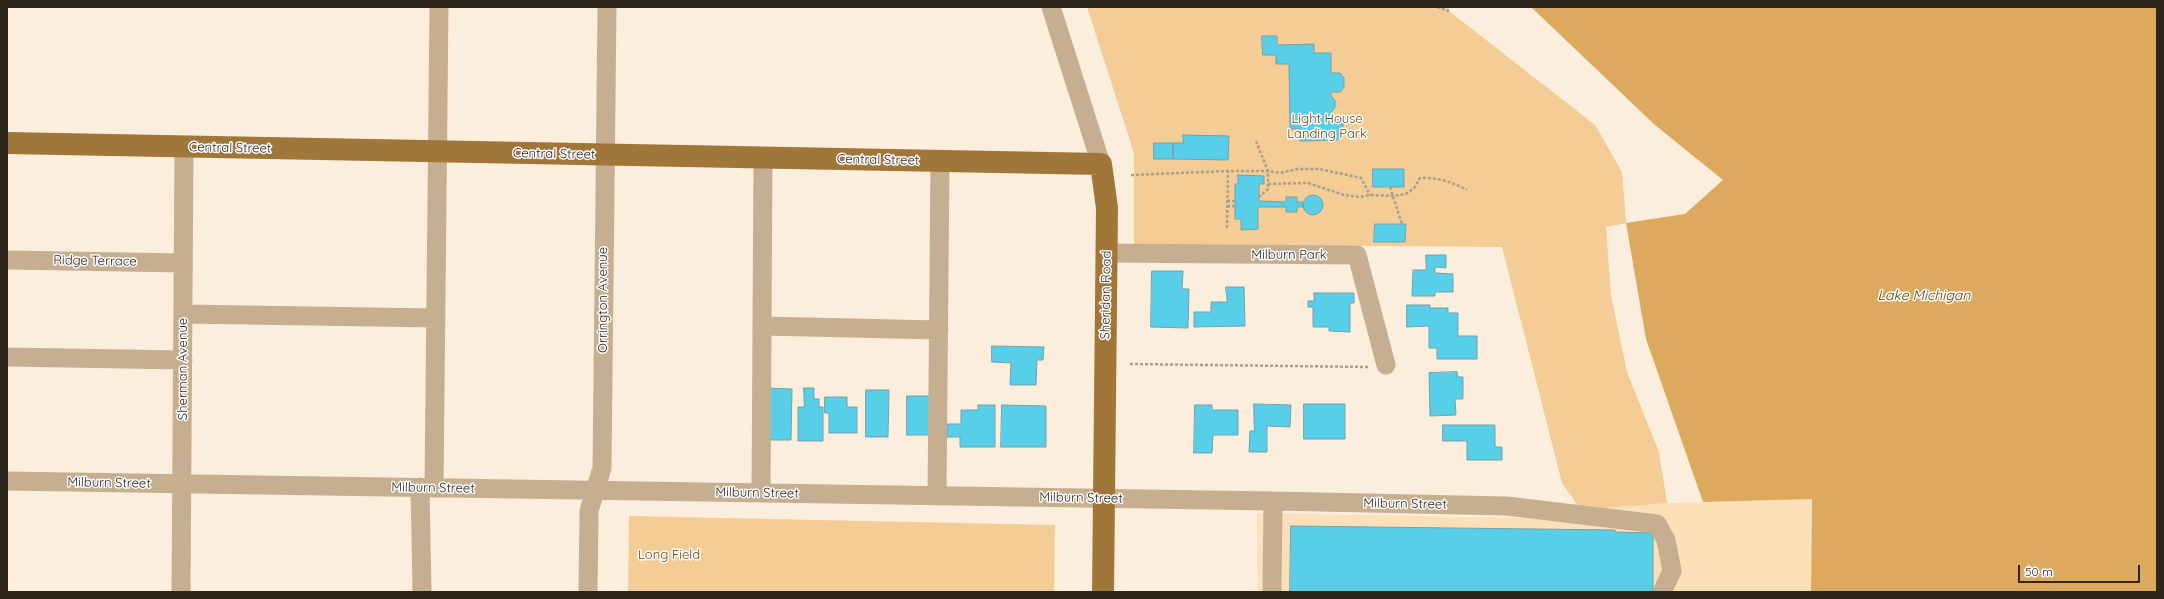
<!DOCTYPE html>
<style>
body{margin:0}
#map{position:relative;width:2164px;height:599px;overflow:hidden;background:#fceedc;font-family:Quicksand,sans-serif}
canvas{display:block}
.frame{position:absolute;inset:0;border:8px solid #2f261b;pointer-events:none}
.scale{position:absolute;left:2018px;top:565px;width:122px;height:18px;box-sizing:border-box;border:2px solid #2f261b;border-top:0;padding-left:5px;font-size:12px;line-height:14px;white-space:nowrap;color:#2f261b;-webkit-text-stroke:3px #fdfdfd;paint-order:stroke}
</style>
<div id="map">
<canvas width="2164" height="599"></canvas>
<div class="frame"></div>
<div class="scale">50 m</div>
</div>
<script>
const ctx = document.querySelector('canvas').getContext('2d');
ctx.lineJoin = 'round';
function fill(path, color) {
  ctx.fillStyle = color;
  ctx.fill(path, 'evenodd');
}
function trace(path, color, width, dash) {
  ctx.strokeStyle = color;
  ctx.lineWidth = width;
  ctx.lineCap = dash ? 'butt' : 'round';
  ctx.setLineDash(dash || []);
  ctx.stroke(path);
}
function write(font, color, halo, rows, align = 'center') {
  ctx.font = font + ' Quicksand,sans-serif';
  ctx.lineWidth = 3;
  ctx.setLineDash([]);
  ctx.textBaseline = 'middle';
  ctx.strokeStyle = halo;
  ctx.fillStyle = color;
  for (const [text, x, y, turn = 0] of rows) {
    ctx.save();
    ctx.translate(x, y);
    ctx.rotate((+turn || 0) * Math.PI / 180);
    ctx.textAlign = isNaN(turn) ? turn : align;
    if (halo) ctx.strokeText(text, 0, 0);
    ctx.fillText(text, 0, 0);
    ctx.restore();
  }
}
fill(new Path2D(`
 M1812,499L1811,592H1258L1257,513L1524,518L1637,504Z`), '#fbe0ba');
fill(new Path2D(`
 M1087,7H1448L1449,11L1595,125L1622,172L1626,223L1606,227L1611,295L1627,372L1659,452L1667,503L1581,510L1562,483L1502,247L1134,244V153Z
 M629,516L1055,525L1054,592H628Z`), '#f4cd96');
fill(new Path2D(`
 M1531,7H2157V592H1811L1812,499L1703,502L1646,339L1626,223L1685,214L1723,180L1655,125Z`), '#dca95e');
const building = new Path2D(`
 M1262,36H1277V45L1314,44V53H1331V73H1340L1344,78V87L1340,92H1331V96L1335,100V108L1332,111V119H1337L1343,124V135L1337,140L1300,141V129H1290L1289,64H1276V55H1263Z
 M1183,135L1229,136L1228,160L1173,159V143H1183Z
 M1154,143H1173V159H1154Z
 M1373,169H1404V187H1373Z
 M1238,175L1264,176V184H1259V201L1286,202V197H1297V202H1303V207H1297V212H1286V207H1258V229L1241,230V219H1235V184H1238Z
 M1303 205a10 10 0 1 1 20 0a10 10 0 1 1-20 0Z
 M1375,224H1406L1405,242H1374Z
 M1426,255H1446V268L1435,267V273L1453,274V292H1435V296H1412L1413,270H1426Z
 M1152,271H1183L1182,289H1189L1188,328L1151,327Z
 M1226,287H1244L1245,326L1194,327V312H1211V302H1227Z
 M1314,293H1354V303H1350V332L1329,331V327H1313V307H1308V301H1314Z
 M1407,305H1430V308H1448V313H1458V336H1477V359H1437V348H1429V326L1407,327Z
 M992,346L1044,347L1043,360H1037L1036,385H1010L1011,363L992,362Z
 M1457,372L1458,377H1463V399H1455L1456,415L1430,416L1429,373Z
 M768,388L792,389L791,440H767Z
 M804,388H814V399H819V407H823V441H798V407H804Z
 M866,390H889L888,437H866Z
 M907,396H931V435H907Z
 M825,397H847V407H857V433H829V413H825Z
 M1254,404L1291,405L1290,427L1267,426V452H1249L1250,431H1254Z
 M1304,404H1345V439H1304Z
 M978,405H995V447H960V437H947V424H961V410H978Z
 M1002,405L1046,406V447H1001Z
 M1195,405H1212V410H1238V435H1213L1212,453H1194Z
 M1443,425H1495V447H1502V460H1467V441H1443Z
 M1291,526L1615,530V532L1653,533V592H1290Z`);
fill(building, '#58cfe8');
trace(building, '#76a0aa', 1);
trace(new Path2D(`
 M1437,7L1449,11
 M1256,141L1268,171V189L1259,197
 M1131,175L1228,171H1268L1280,173L1298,169H1319L1361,178L1370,195
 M1268,184L1308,183L1344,195L1360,197L1370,195L1393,196L1406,194L1414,188L1420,178C1437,177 1452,182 1467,190
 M1390,187L1402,224
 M1227,201H1235
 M1227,206H1235
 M1227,228L1228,171
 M1130,364L1369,367`), '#aa9e8e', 2.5, [3, 2]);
trace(new Path2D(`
 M1051,7L1101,164
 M1107,253L1357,255L1386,365
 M7,260L183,263
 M183,314L436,318
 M762,326L939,330
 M7,357L183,360
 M7,481L1273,501L1507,506L1657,524L1666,540L1672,571L1662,592
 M420,487L422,592
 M434,488L439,7
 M761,493L763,158
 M937,496L940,161
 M181,592L184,147
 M588,592L589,511L602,468L607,7
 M1272,592L1273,501`), '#c6af90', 19);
trace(new Path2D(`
 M7,143L1101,164L1107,208L1103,592`), '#a07739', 22);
write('13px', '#684608', '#fdfdfd', [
 ["Light House",1327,119],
 ["Landing Park",1327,134],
 ["Long Field",669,555]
]);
write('13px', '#2f261b', '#fdfdfd', [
 ["Central Street",230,148,1],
 ["Central Street",554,154,1],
 ["Central Street",878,160,1],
 ["Milburn Park",1289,255],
 ["Ridge Terrace",95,261,1],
 ["Sheridan Road",1106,295,-89],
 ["Orrington Avenue",603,300,-90],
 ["Sherman Avenue",183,369,-90],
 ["Milburn Street",109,483,1],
 ["Milburn Street",433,488,1],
 ["Milburn Street",757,493,1],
 ["Milburn Street",1081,498,1],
 ["Milburn Street",1405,504,1]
]);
write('italic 14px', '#634101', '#fdfdfd', [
 ["Lake Michigan",1924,296]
]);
</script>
